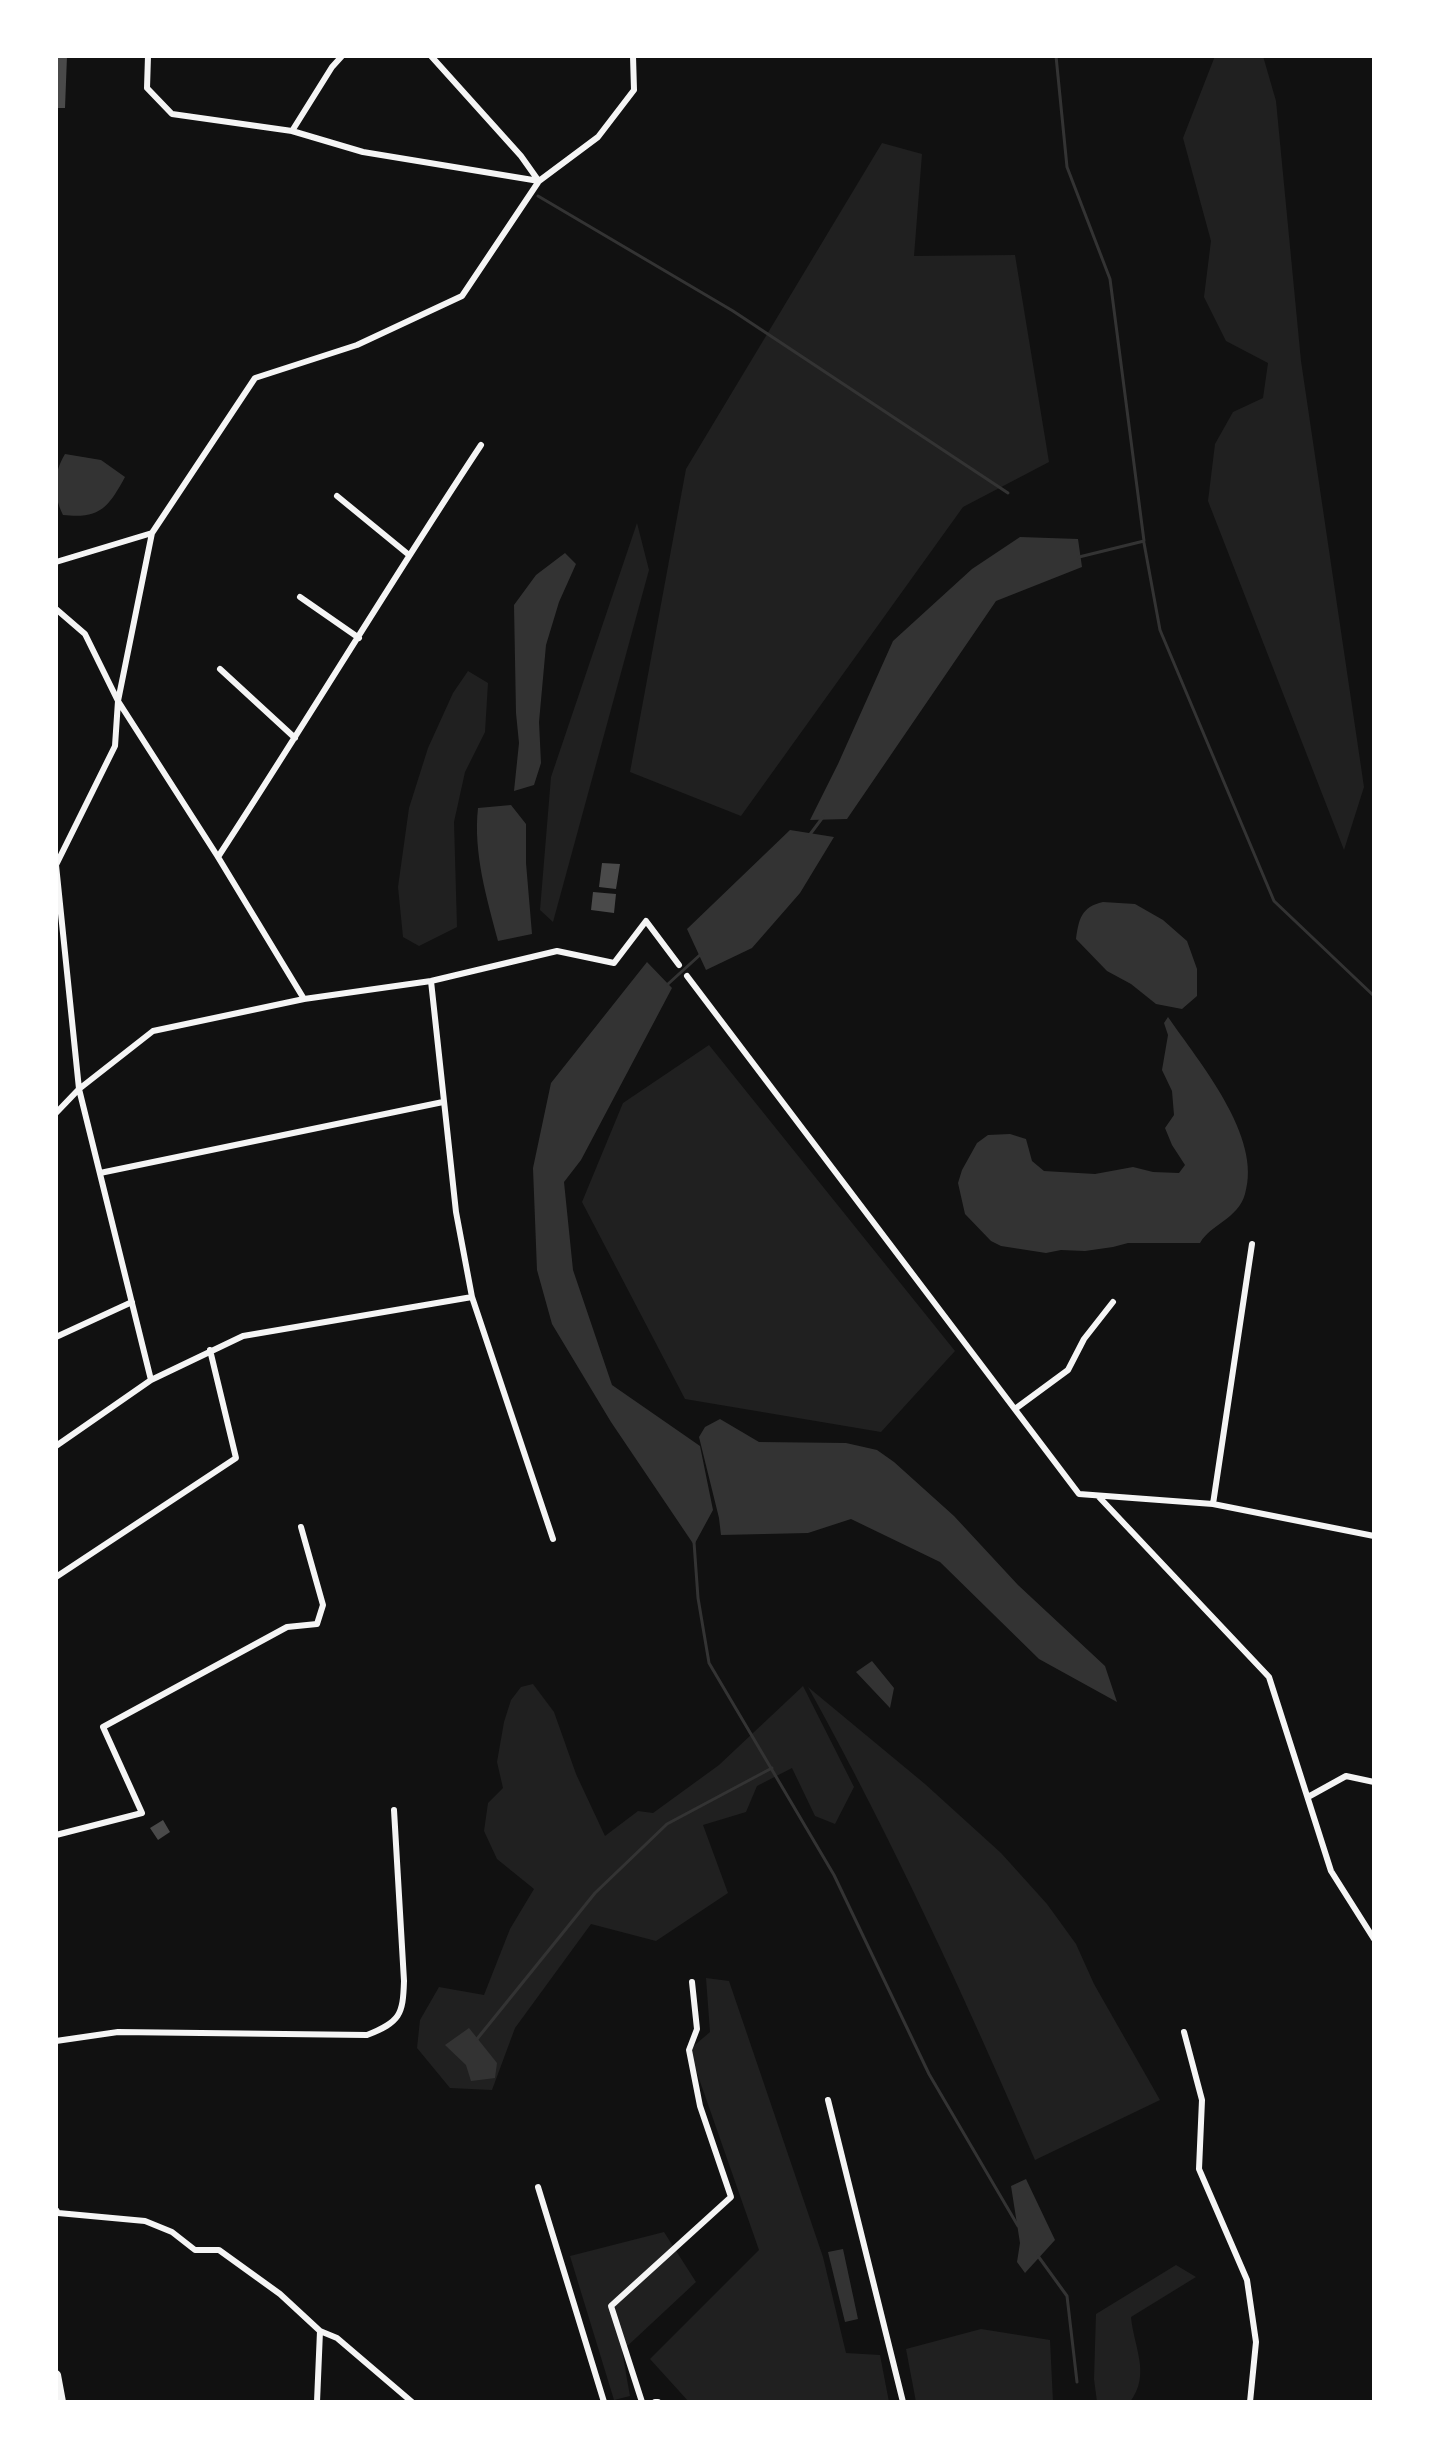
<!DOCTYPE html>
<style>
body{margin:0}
#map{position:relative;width:1430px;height:2458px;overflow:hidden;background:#111;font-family:Rubik,sans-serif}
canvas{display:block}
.frame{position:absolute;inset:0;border:58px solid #fff;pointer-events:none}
</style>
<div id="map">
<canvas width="1430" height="2458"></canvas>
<div class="frame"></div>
</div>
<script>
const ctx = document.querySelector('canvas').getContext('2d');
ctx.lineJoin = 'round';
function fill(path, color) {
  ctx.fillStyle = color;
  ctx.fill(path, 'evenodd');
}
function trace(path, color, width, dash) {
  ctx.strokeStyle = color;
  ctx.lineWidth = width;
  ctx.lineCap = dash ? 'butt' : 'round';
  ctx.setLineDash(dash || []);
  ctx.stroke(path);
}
fill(new Path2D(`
 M1215,56H1263L1276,101L1301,361L1364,787L1344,850L1208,501L1215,444L1233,412L1263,398L1268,363L1226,341L1204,297L1211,241L1183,138Z
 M882,143L922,154L914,256L1015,255L1049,462L963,507L741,816L630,772L686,469Z
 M637,523L649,570L553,922L540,910L551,777Z
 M468,671L488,683L485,732L465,772L454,822L457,927L419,946L403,937L398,887L409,808L428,748L453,693Z
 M709,1045L955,1351L881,1432L685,1399L582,1202L623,1103Z
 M533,1684L554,1712L576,1774L605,1836L638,1811L653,1813L719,1765L803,1686L854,1787L835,1824L815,1816L792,1768L757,1786L746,1812L703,1825L728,1893L656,1941L591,1924L515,2028L492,2090L450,2088L417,2048L420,2020L439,1987L484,1995L510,1929L534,1889L497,1859L484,1831L488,1803L503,1788L497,1762L504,1722L511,1700L521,1687Z
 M808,1687L925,1784L1001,1853L1047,1904L1076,1944L1094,1984L1160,2100L1035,2160C966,2000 893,1840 808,1687Z
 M706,1978L729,1981L823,2257L846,2353L880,2355L889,2402H689L650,2359L759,2250L689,2050L710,2032Z
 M664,2232L696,2282L622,2351L630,2396L614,2400L570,2256Z
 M1176,2265L1196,2277L1131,2317C1134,2348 1151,2374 1130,2402H1097L1094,2379L1096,2314Z
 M981,2329L1050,2340L1053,2402H916L906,2349Z`), '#202020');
fill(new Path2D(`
 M65,454L101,460L125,477C108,508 100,519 63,515C53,494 53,474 65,454Z
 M1020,537L1078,539L1082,567L996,601L847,819L810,820L838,764L893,641L972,569Z
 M565,553L576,564L559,602L546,645L539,722L541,763L534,785L514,791L519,743L516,713L514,605L536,575Z
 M511,805L526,824V863L532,934L498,941C487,899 473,853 478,808Z
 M790,830L834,837L800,893L752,948L706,970L687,929Z
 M1103,902L1135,904L1163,920L1187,941L1197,969V996L1182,1009L1156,1004L1131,984L1107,971L1076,939C1079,919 1081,907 1103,902Z
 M647,962L672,988L581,1160L564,1182L573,1270L612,1385L700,1446L713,1510L694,1545L611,1422L552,1324L537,1270L533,1168L551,1083Z
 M1168,1017C1199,1062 1263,1137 1245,1194C1238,1219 1211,1224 1200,1243H1128L1113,1247L1085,1251L1061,1250L1046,1253L1001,1246L991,1241L965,1214L958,1183L962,1170L977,1143L988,1135L1010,1134L1026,1139L1032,1161L1044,1171L1095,1174L1133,1167L1153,1172L1179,1173L1185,1165L1172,1145L1165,1128L1174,1115L1172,1091L1162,1070L1168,1035L1164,1023Z
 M720,1419L759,1442L846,1443L877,1450L894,1462L954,1516L1018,1585L1105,1666L1117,1702L1039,1659L940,1562L851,1519L808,1533L721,1535L719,1518L699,1437L705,1427Z
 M872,1661L894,1688L890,1708L856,1672Z
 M469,2028L497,2063L495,2078L471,2081L466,2065L445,2045Z
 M1026,2179L1055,2240L1025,2273L1017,2262L1020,2243L1011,2186Z
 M843,2249L858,2319L845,2322L828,2252Z`), '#333');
trace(new Path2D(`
 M1056,56L1067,167L1110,279L1144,541L1079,557
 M538,196L733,311L1008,493
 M1144,543L1160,630L1274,901L1374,996
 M808,837L823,817
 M668,984L701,954
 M694,1542L698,1598L709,1663L834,1875L929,2074L1018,2226
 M477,2039L595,1893L667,1824L772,1768
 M1038,2256L1067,2296L1077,2382`), '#333', 3);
fill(new Path2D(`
 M56,56H67L65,108H56Z
 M602,863L620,864L616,889L599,887Z
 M593,892L616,894L614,913L591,910Z
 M163,1820L170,1832L158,1840L150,1828Z`), '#4a4a4a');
trace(new Path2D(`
 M148,56L147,88L172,114L292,131L363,152L539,181
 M431,56L521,156L538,180
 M292,131L332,67L342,56
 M337,496L409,555
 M56,562L152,533
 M300,597L359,638
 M56,609L85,634L118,701L218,857L304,999
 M220,669L295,738
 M218,857C307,721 391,581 481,445
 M687,976L1079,1494L1213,1504L1374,1536
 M431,981L456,1212L472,1297L553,1539
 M56,1113L79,1089L153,1031L304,999L431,981L557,951L614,963L646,921L679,965
 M100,1173L443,1102
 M56,1337L132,1302
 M151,1380L79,1089L56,865L115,746L118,701L152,533L255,378L357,345L462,296L539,181L598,137L634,90L633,56
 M1015,1409L1068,1370L1084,1339L1113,1302
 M56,1446L151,1380L243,1336L472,1297
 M1099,1497L1269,1677L1331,1871L1374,1939
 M1213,1504L1252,1244
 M56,1577L236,1458L210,1350
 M1308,1797L1346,1776L1374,1782
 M56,1835L142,1813L103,1727L287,1627L317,1624L323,1605L301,1527
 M1184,2032L1202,2100L1199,2169L1247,2280L1256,2342L1250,2402
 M56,2041L118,2032L367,2035C400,2022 403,2015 404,1981L394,1810
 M828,2100L903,2402
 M538,2187L604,2402
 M56,2210L58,2213L145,2221L172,2232L195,2250H219L280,2294L320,2331L337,2338L412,2402
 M317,2402L320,2331
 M642,2402L611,2306L731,2197L700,2106L689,2050L697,2029L692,1982
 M655,2402H658`), '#f5f5f5', 6);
trace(new Path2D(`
 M56,2375L61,2402`), '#f5f5f5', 10);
</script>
